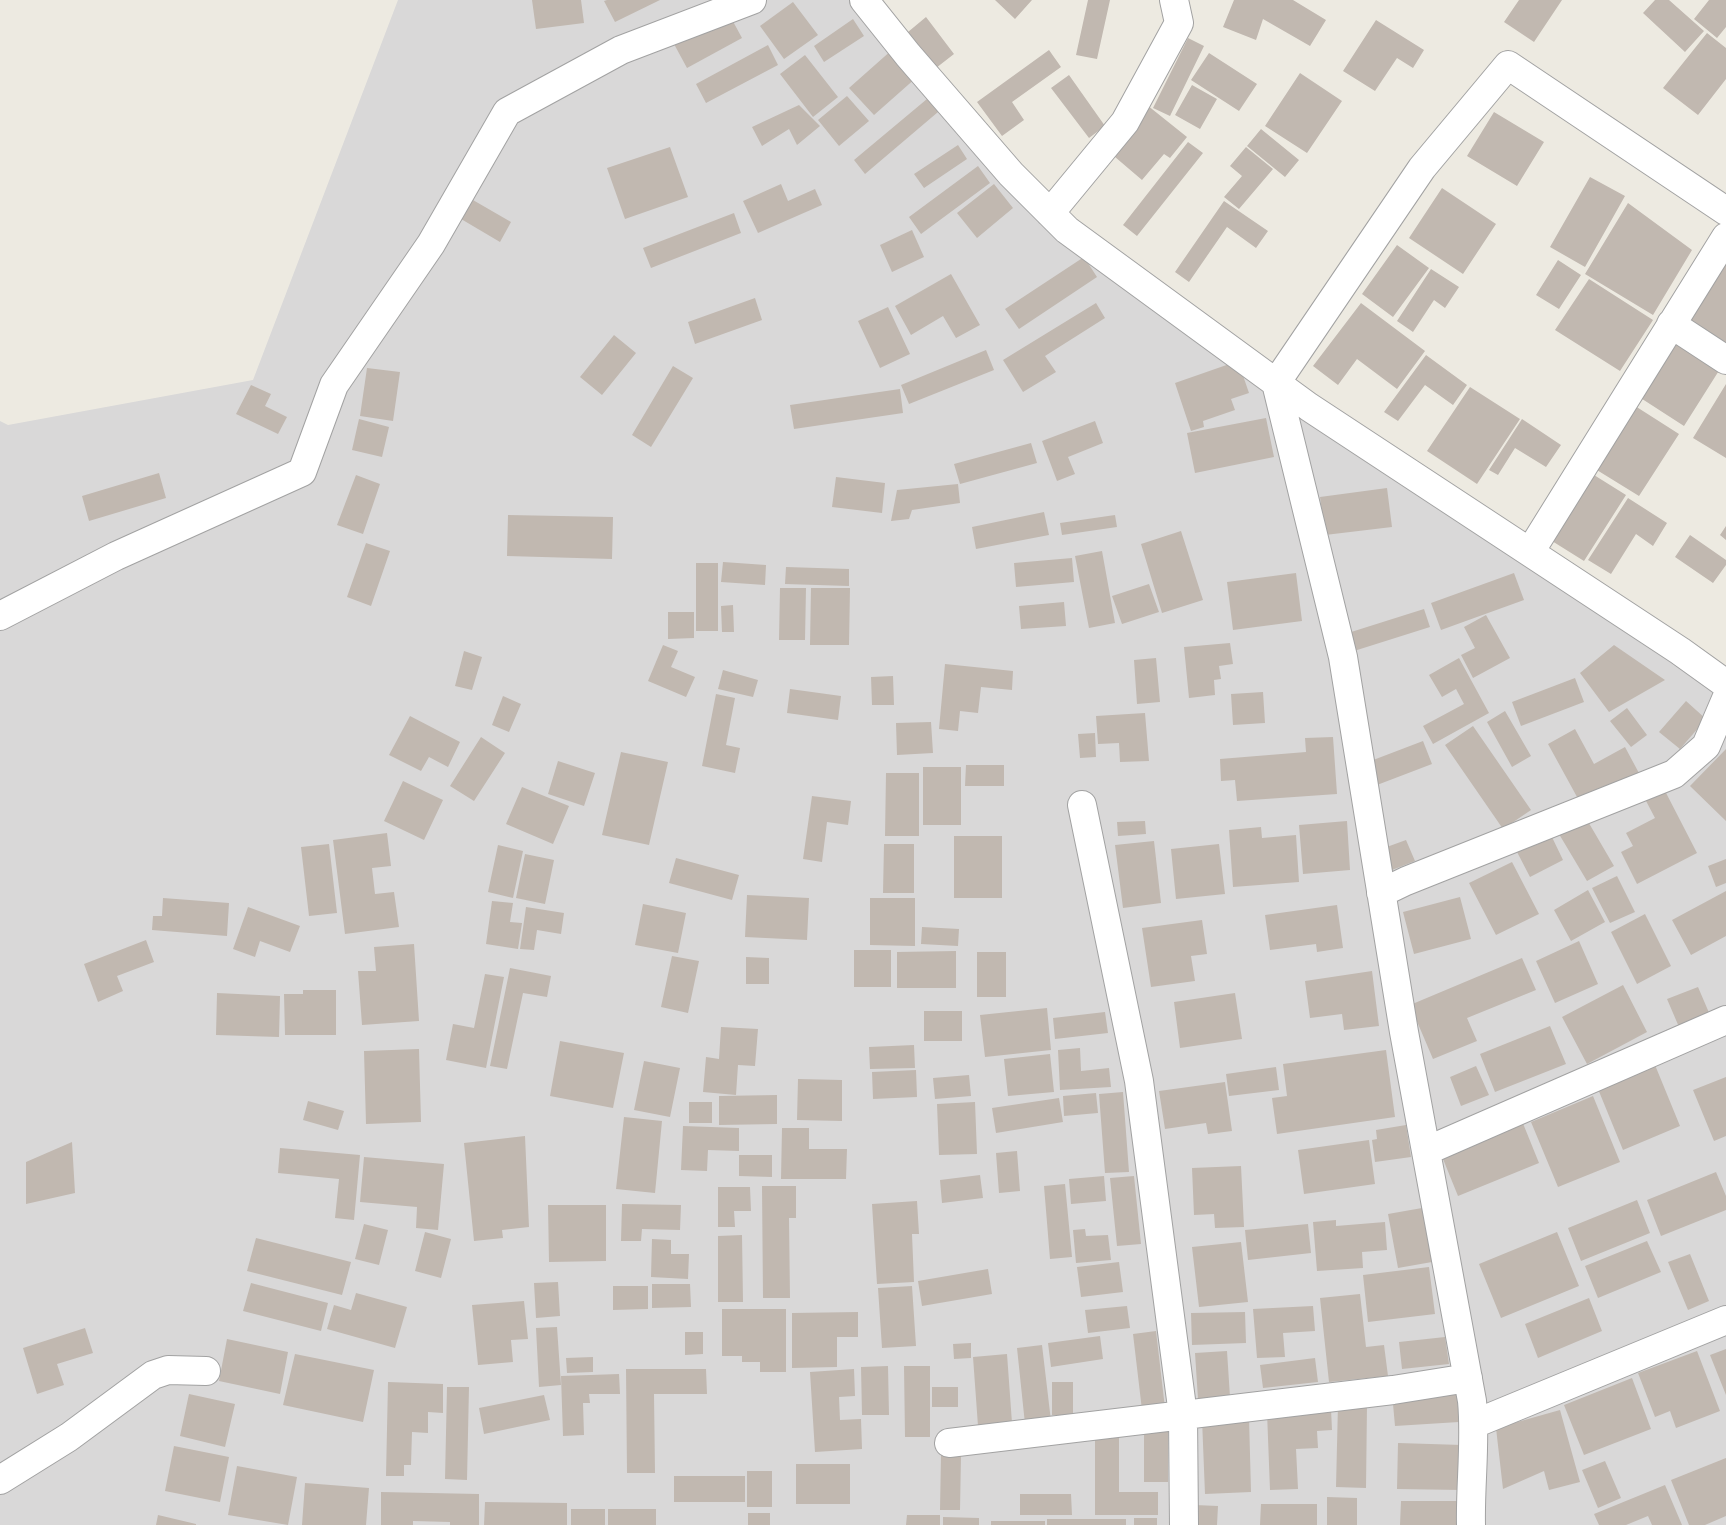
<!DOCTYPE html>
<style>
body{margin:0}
canvas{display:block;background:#edeae1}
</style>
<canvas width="1726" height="1525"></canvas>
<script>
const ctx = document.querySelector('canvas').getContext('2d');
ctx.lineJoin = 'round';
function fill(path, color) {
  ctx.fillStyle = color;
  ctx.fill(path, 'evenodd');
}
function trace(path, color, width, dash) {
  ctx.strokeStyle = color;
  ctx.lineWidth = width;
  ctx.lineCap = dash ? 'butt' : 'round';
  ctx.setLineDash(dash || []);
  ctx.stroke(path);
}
fill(new Path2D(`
 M398,0H864L1050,213L1726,684V1525H0V421L8,425L253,380Z`), '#d9d8d8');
fill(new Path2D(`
 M532,0H581L584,23L536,29Z
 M607,0H660L615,22L604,1Z
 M995,0H1032L1015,19Z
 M1088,0H1110L1097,59L1076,55Z
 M1234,0H1293L1326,20L1310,46L1263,19L1256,40L1223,27Z
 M1519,0H1562L1534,42L1504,22Z
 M1655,0H1669L1704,31L1685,52L1643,13Z
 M1709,0H1726V27L1717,38L1694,19Z
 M793,2L818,35L784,59L760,26Z
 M729,14L742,38L687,68L674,44Z
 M926,17L954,54L936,68L908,32Z
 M853,19L864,36L824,62L814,46Z
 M1376,20L1424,50L1413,68L1397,58L1375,91L1343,71Z
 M1707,33L1726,48V79L1698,115L1663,88Z
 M1188,38L1204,46L1170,116L1153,108Z
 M768,45L778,65L706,103L696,84Z
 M893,49L917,77L874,115L849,88Z
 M1049,50L1061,67L1012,102L1024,120L1002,136L977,102Z
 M1209,53L1257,84L1239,111L1191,80Z
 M805,55L838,97L813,117L780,74Z
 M1300,73L1342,101L1307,153L1265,126Z
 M1069,75L1105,126L1089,138L1051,88Z
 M1192,85L1217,99L1200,129L1175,115Z
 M847,96L869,121L839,146L818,120Z
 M927,99L938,112L865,174L854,160Z
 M799,105L820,126L797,145L789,129L762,146L752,127Z
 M1147,105L1187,137L1170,158L1164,154L1142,180L1108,151Z
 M1494,112L1544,142L1517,186L1467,156Z
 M1261,129L1299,160L1285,177L1247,146Z
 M1188,142L1203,153L1137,236L1123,225Z
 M958,145L967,159L924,188L914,174Z
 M670,147L688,197L625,219L607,168Z
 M1246,147L1273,169L1239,209L1224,197L1242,176L1230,166Z
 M978,166L990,183L921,234L909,217Z
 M1590,177L1625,196L1585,267L1550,247Z
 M781,184L788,201L815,189L822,205L758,233L743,201Z
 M994,184L1013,208L977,238L957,213Z
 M1442,188L1496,224L1463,274L1409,238Z
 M466,196L511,222L500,242L456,216Z
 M1224,201L1268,231L1256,248L1227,227L1189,282L1175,272Z
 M1628,203L1692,250L1653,315L1585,274Z
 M734,213L741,233L651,268L643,248Z
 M912,230L924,257L892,272L880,245Z
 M1397,245L1429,268L1393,317L1362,294Z
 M1084,257L1097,277L1019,329L1005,309Z
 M1726,257V344L1685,316Z
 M1558,260L1581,275L1559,309L1536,295Z
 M1431,269L1459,287L1445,308L1434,300L1413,332L1397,321Z
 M951,274L980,325L956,338L943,316L911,335L895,306Z
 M1589,279L1653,320L1620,371L1555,330Z
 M755,298L762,320L695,344L688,322Z
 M1096,303L1105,318L1045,356L1056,372L1023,392L1003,360Z
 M1361,303L1425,351L1397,389L1357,359L1338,385L1313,366Z
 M888,307L910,354L880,368L858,321Z
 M614,335L636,353L602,395L580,377Z
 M1671,339L1720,369L1684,426L1636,395Z
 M986,350L994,370L909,404L901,385Z
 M1426,355L1467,385L1453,405L1425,385L1398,421L1384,412Z
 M1238,361L1249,393L1231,399L1235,410L1203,421L1204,427L1191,431L1175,383Z
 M673,366L693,378L651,447L632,435Z
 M367,368L400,372L393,421L360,416Z
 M1726,384V458L1693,438Z
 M251,385L271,394L265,406L287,417L278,434L236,414Z
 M1470,387L1520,419L1477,484L1427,451Z
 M900,389L903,413L794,429L790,405Z
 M1632,404L1679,434L1639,496L1592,467Z
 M1266,418L1274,457L1195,473L1187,433Z
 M359,419L389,427L382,457L352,450Z
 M1522,419L1561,445L1546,467L1515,448L1498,475L1489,470Z
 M1095,421L1103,443L1068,457L1075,474L1057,481L1042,441Z
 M1031,443L1037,463L960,484L954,464Z
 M1586,470L1626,495L1584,561L1544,536Z
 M159,473L166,498L89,521L82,496Z
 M356,475L380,484L363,534L337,525Z
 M836,477L885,483L882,513L832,507Z
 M958,484L960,503L912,510L909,519L891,521L897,490Z
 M1387,488L1392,527L1325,535L1320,497Z
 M1628,498L1667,523L1653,546L1636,534L1611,574L1588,560Z
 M1044,512L1049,535L976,549L972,527Z
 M508,515L613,517L612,559L507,556Z
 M1115,515L1117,527L1062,535L1060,523Z
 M1726,526V540L1720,535Z
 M1181,531L1203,600L1162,613L1141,544Z
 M1690,535L1726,560V565L1713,583L1675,557Z
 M366,543L390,551L371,606L347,597Z
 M1102,551L1115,623L1089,628L1075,556Z
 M1072,558L1074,582L1016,587L1014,563Z
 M723,562L766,565L765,585L721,582Z
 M696,563H718V631H696Z
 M786,567L849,569V586L785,584Z
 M1296,573L1302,621L1233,630L1227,582Z
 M1514,573L1524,600L1441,630L1431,603Z
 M1149,584L1159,612L1122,624L1112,596Z
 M780,588H806L805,640H779Z
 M811,588H850L849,645H810Z
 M1064,602L1066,626L1021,629L1019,606Z
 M733,605L734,632H722L721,606Z
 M1424,609L1430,627L1354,651L1348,633Z
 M668,612H694V638L668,639Z
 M1486,615L1510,658L1473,678L1461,655L1475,648L1464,627Z
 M1230,643L1233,664L1219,666L1221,679L1214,680L1215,695L1189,698L1184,647Z
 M663,645L678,651L671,667L695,677L686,697L648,681Z
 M1614,645L1665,680L1609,712L1580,673Z
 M464,651L482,657L472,690L455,686Z
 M1156,658L1160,702L1137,704L1134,660Z
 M1459,658L1489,713L1433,744L1423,726L1464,704L1456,689L1442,697L1429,675Z
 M945,664L1013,671L1012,690L981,687L978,713L960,711L958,731L939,729Z
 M723,670L758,680L753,697L718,689Z
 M893,676L894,705H872L871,677Z
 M1575,678L1584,702L1521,726L1512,702Z
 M790,689L841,696L838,720L787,713Z
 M1263,692L1265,723L1233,725L1231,694Z
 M716,694L735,698L726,745L740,748L735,773L702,766Z
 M503,696L521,704L509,732L492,725Z
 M1686,701L1706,719L1680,749L1659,732Z
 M1627,708L1647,735L1631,747L1610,721Z
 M1505,711L1531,756L1512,767L1487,722Z
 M1145,713L1149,761L1120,762L1119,743L1098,744L1096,716Z
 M410,716L460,742L448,767L429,757L421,771L389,755Z
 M931,722L933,753L897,755L896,723Z
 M1473,726L1531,810L1503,829L1445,745Z
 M1575,729L1594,764L1625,747L1640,775L1582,806L1548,744Z
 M1095,733L1096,757L1080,758L1078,734Z
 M481,737L505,753L474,801L450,786Z
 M1333,737L1337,794L1237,801L1235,780L1221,781L1220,759L1306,752L1305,738Z
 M1423,741L1432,764L1377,785L1368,762Z
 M1726,749V821L1690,786Z
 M621,752L668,762L649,845L602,835Z
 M558,761L595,773L584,806L548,794Z
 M966,765H1004V786H965Z
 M923,767H961V825H923Z
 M886,773H919V836H885Z
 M403,781L443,800L424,840L384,821Z
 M522,787L569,806L553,844L506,824Z
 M1664,789L1697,853L1637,884L1621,852L1633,846L1626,833L1655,818L1645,799Z
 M812,796L851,801L848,825L827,822L822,862L803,859Z
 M1583,813L1614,866L1587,881L1556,829Z
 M1145,821L1146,834L1118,836L1117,822Z
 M1347,821L1350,870L1303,874L1299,825Z
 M1261,827L1262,838L1296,835L1299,882L1233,887L1229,830Z
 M387,833L391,866L372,868L375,894L394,892L399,927L345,934L333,840Z
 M1550,833L1563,860L1530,877L1516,850Z
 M954,836H1002V898H954Z
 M1406,840L1415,861L1392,870L1384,848Z
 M1154,841L1161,903L1123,908L1115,845Z
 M329,844L337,913L309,916L301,847Z
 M884,844H914V893H883Z
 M1219,844L1225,894L1176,899L1171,849Z
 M498,845L523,851L513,898L488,892Z
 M525,854L554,860L545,904L516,898Z
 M676,858L739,875L732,900L669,883Z
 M1726,859V883L1716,887L1708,866Z
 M1512,862L1539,914L1496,935L1469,883Z
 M1617,876L1635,912L1610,923L1592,888Z
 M1588,890L1605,922L1571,941L1554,910Z
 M1726,891V936L1691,955L1672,920Z
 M747,895L809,898L807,940L745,937Z
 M1460,897L1471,939L1414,954L1403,912Z
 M163,898L229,903L227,936L152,930L153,916H162Z
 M870,898H915V946L870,945Z
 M492,901L513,903L510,922L522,923L518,949L486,944Z
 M643,904L686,913L678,953L635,945Z
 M1337,905L1343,948L1317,952L1316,944L1270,950L1265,915Z
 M248,907L300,926L290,952L260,941L255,957L233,949Z
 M526,907L564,913L561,934L537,930L534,950L520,949Z
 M1645,914L1671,966L1637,984L1611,932Z
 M1202,920L1207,954L1191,956L1195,981L1151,987L1142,928Z
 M922,927L959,929L958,946L921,944Z
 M146,940L154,962L117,976L123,991L98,1002L84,964Z
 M1579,941L1598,984L1555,1003L1536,961Z
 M414,944L419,1021L362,1025L358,971H376L374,947Z
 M854,950H891V987H854Z
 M956,951V988H897V952Z
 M977,952H1006V997H977Z
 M672,956L699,961L688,1013L661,1007Z
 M746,957L769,958V984H746Z
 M1522,958L1536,990L1467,1018L1477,1041L1433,1059L1410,1005Z
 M510,968L551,976L547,997L523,993L507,1069L490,1066Z
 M1372,971L1379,1026L1344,1030L1342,1014L1310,1018L1305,981Z
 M485,974L504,977L486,1068L446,1060L453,1024L474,1028Z
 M1623,985L1647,1032L1587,1064L1562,1017Z
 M1698,987L1710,1015L1679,1027L1667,999Z
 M303,990H336V1035H285L284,994H303Z
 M217,993L280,996L279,1037L216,1035Z
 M1235,993L1242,1039L1180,1048L1174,1002Z
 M1047,1008L1051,1050L985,1057L980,1015Z
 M924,1011H962V1041H924Z
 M1105,1012L1108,1033L1055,1039L1053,1018Z
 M1550,1026L1566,1064L1495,1092L1480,1054Z
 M721,1027L758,1029L755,1066L738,1065L736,1095L703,1092L706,1057L719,1059Z
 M560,1041L624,1053L613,1108L550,1096Z
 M914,1045L915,1068L870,1069L869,1047Z
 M1080,1048L1081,1071L1109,1068L1111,1087L1060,1090L1058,1050Z
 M419,1049L421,1122L366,1124L364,1051Z
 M1386,1050L1395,1117L1277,1134L1272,1098L1287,1096L1283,1064Z
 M1050,1054L1054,1092L1008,1096L1004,1059Z
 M644,1061L680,1068L670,1117L634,1110Z
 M1655,1065L1680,1126L1623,1150L1598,1089Z
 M1476,1066L1489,1095L1461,1106L1450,1077Z
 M1276,1067L1279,1090L1229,1096L1226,1074Z
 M916,1070L917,1097L873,1099L872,1072Z
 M969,1075L971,1096L935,1099L933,1078Z
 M1726,1077V1136L1714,1141L1693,1090Z
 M798,1079L842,1080V1121L797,1120Z
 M1225,1082L1232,1131L1208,1134L1206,1123L1165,1129L1159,1091Z
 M1123,1092L1129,1172L1105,1173L1099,1094Z
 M1096,1093L1098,1113L1064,1116L1063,1096Z
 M777,1095V1124L719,1125V1096Z
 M1593,1096L1620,1162L1558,1187L1531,1122Z
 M1059,1098L1063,1122L996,1133L992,1108Z
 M308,1101L344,1111L338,1130L303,1120Z
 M689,1102H712V1123H689Z
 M975,1102L977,1154L939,1155L937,1104Z
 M624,1117L662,1121L655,1193L616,1189Z
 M1522,1121L1539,1163L1458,1196L1441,1154Z
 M1406,1125L1411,1157L1375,1162L1372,1140L1377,1139L1376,1130Z
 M683,1126L739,1128V1151L708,1150L707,1171L681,1170Z
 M782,1128H809V1149H847L846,1179H781Z
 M525,1136L529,1227L502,1230L503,1238L474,1241L464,1143Z
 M1369,1140L1375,1184L1304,1194L1298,1150Z
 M72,1142L75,1193L26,1204V1162Z
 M280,1148L360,1155L354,1220L335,1218L339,1179L278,1173Z
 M1017,1151L1020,1191L999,1193L996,1153Z
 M739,1155H772V1177L739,1176Z
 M364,1157L444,1164L438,1230L416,1228L417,1207L360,1202Z
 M1241,1166L1244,1227L1215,1228L1214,1214L1194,1215L1192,1168Z
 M1716,1172L1726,1196V1210L1661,1236L1647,1200Z
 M980,1175L983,1198L942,1203L940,1180Z
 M1104,1176L1106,1201L1071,1204L1069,1179Z
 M1134,1176L1141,1244L1117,1246L1110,1178Z
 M1065,1184L1072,1257L1050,1259L1044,1186Z
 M762,1186H796V1218H789L790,1298H763Z
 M718,1187H750L751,1211H734L735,1227H718Z
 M1637,1200L1650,1233L1581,1261L1568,1228Z
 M917,1201L919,1234H912L914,1282L877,1284L872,1204Z
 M622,1204L681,1205L680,1230L642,1229L641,1241H621Z
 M548,1205H606V1261L549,1262Z
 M1422,1208L1432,1262L1398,1268L1388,1214Z
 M1336,1220V1226L1385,1222L1387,1250L1362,1252L1363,1268L1317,1271L1313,1222Z
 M364,1224L388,1230L379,1265L355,1259Z
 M1308,1224L1311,1253L1248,1260L1245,1230Z
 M1085,1229L1086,1236L1108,1235L1111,1260L1076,1263L1073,1230Z
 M425,1232L451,1239L441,1278L415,1271Z
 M1557,1232L1579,1286L1501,1318L1479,1264Z
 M742,1235L743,1302H718V1236Z
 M256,1238L351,1262L342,1295L247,1271Z
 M652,1239L671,1240V1254H689L688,1279L651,1277Z
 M1647,1241L1661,1272L1598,1298L1585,1266Z
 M1241,1242L1248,1302L1199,1307L1192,1247Z
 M1690,1254L1709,1301L1688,1310L1668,1262Z
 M1119,1262L1123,1292L1081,1297L1077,1267Z
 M1429,1267L1435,1314L1368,1322L1363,1275Z
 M988,1269L992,1294L922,1306L918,1281Z
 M558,1282L560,1316L536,1318L534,1283Z
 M251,1283L328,1303L321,1331L243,1311Z
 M652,1284H690L691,1307L652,1308Z
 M613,1286H648V1309L613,1310Z
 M912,1286L916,1346L882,1348L878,1288Z
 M356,1293L407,1307L395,1348L327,1329L334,1305L351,1310Z
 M1360,1294L1366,1347L1384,1345L1388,1376L1329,1382L1320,1298Z
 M1589,1298L1602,1331L1538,1358L1525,1324Z
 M524,1301L528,1339L511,1340L513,1362L478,1365L472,1305Z
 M1127,1306L1130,1328L1088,1333L1085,1310Z
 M1313,1306L1315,1331L1283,1333L1285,1357L1257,1358L1253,1309Z
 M722,1309H786V1372H760V1362H742V1356H722Z
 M858,1312V1337H837V1367L792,1368V1313Z
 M1245,1312L1246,1343L1192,1345L1191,1313Z
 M557,1327L561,1385L539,1387L536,1328Z
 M85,1328L93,1353L57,1364L64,1385L37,1394L23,1348Z
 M1156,1331L1165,1408L1142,1410L1133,1334Z
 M685,1332H703V1354L685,1355Z
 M1100,1336L1103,1359L1051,1367L1048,1343Z
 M1445,1337L1449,1364L1402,1369L1399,1342Z
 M227,1339L288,1352L280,1394L219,1381Z
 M971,1343V1358L954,1359L953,1344Z
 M1042,1345L1051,1421L1025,1424L1017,1348Z
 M1726,1349V1395L1710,1355Z
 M1227,1351L1230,1397L1198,1399L1195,1353Z
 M1697,1351L1720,1411L1676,1428L1670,1411L1655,1417L1638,1373Z
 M295,1354L374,1370L363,1422L283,1405Z
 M1007,1354L1012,1423L978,1426L973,1357Z
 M593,1357V1372L567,1373L566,1358Z
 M1315,1358L1318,1382L1263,1388L1260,1365Z
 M888,1366L889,1415H862L861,1367Z
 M904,1366H930V1437H905Z
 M626,1369H706L707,1394H654L655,1473H627Z
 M854,1369L855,1396L839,1397L840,1420L861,1419L862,1449L815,1452L810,1372Z
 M619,1374L620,1394H589L590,1403H583L584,1435L563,1436L561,1376Z
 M1632,1378L1651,1429L1584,1455L1564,1405Z
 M388,1382L443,1384V1413L428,1412V1433L412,1432L411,1465H404V1476H386Z
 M1052,1382H1073V1415H1052Z
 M447,1387H469L467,1480L445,1479Z
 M932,1387H958V1407H932Z
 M1457,1391L1459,1422L1395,1426L1392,1393Z
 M189,1394L235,1404L225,1447L180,1436Z
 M544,1395L550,1420L484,1434L479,1408Z
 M1338,1404L1367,1405L1366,1488L1336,1487Z
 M1331,1409L1332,1430L1317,1431L1318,1448L1296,1449L1298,1489L1270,1490L1267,1412Z
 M1560,1410L1580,1482L1549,1490L1544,1471L1503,1489L1496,1428Z
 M1249,1417L1251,1492L1205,1494L1202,1419Z
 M1144,1428H1168V1482H1144Z
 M1095,1435H1119V1492H1158V1515H1095Z
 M1398,1443L1462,1445L1461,1490L1397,1489Z
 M174,1446L229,1457L220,1502L165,1491Z
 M941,1455H961L960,1510H940Z
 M1726,1458V1516L1705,1525H1689L1671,1480Z
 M1605,1461L1621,1498L1598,1508L1582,1470Z
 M796,1464H850V1504H796Z
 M237,1466L297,1477L288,1525L228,1515Z
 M747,1471H772V1507H747Z
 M674,1476H745V1502H674Z
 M305,1483L369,1488L366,1525H302Z
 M1665,1485L1682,1525H1652L1648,1516L1626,1525H1599L1594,1514Z
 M381,1492L479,1494V1525H450V1522L413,1521V1525H381Z
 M1020,1494H1071L1072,1515H1020Z
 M1327,1497L1357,1498V1525H1327Z
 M1401,1501H1463V1525H1400Z
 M485,1502L567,1503V1525H484Z
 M1261,1504H1317V1525H1260Z
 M1195,1505L1218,1506L1217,1525H1194Z
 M571,1509H605V1525H571Z
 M608,1509H656V1525H608Z
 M748,1513H770V1525H748Z
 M158,1515L196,1524V1525H156Z
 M907,1515H940V1525H906Z
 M943,1517L979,1518V1525H943Z
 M1134,1518H1157V1525H1134Z
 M1047,1519H1126V1525H1047Z
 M991,1521H1045V1525H991Z`), '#c1b8b0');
const minor = new Path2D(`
 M864,0L908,55L1011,174L1067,230L1309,407L1680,651L1726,684
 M1050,213L1125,122L1179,23L1174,0
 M1671,324L1726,360
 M1530,552L1726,237
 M0,616L116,556L302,472L334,385L431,244L507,112L621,50L752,0
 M1082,805L1139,1081L1183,1415L1184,1525
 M1381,893L1406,881L1674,774L1706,746L1726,699
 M1426,1151L1726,1020
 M1474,1424L1726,1320
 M949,1443L1393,1390L1468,1378
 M0,1480L69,1437L153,1375L168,1370L206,1371
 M1471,1525C1470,1484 1476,1442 1472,1401L1404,1032L1343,657L1276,383L1422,168L1508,65L1726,211`);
trace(minor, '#a2a2a2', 30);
trace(minor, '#fff', 28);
</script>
